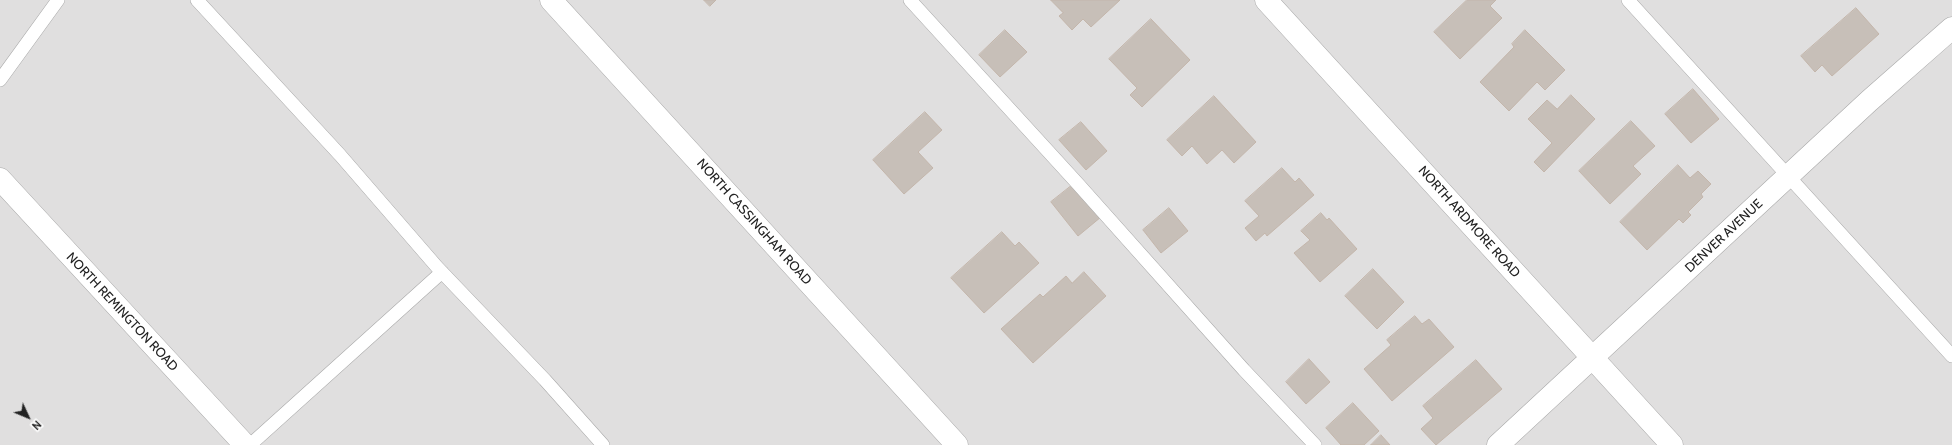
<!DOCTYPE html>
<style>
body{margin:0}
#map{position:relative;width:1952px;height:445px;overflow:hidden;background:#f2efe9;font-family:Cabin,sans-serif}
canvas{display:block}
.north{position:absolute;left:8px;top:397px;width:40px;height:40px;-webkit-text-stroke:3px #fff;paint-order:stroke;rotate:134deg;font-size:11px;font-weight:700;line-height:16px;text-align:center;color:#222}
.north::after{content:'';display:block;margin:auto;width:14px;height:18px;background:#222;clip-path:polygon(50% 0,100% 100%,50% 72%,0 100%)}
</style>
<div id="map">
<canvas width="1952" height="445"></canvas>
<div class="north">N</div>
</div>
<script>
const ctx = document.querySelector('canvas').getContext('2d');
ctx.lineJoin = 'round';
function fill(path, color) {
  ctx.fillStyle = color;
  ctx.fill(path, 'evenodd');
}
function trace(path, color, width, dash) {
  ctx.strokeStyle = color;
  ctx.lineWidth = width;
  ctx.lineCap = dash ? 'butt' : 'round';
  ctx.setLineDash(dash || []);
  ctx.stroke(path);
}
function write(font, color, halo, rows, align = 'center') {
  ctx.font = font + ' Cabin,sans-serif';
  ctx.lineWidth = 3;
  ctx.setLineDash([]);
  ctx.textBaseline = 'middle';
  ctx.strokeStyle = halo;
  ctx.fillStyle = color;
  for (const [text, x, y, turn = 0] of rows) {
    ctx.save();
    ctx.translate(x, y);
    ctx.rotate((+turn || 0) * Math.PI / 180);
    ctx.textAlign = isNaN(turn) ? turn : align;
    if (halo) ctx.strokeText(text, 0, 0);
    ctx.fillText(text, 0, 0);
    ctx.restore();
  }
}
fill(new Path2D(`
 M0,0H1952V445H0Z`), '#e0dfdf');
const building = new Path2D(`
 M704,0H716L710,6Z
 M1051,0H1120L1091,27L1083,19L1072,30L1059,16L1063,13Z
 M1467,0H1496L1490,6L1502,18L1460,59L1434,32Z
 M1856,8L1879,34L1832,76L1822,65L1815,72L1801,56Z
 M1151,19L1190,60L1142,107L1130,95L1137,88L1109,59Z
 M1005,30L1027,52L1000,77L979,55Z
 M1525,30L1565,70L1545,90L1537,82L1509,111L1480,82L1514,47L1512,44Z
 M1693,89L1719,119L1691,143L1665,114Z
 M1571,95L1595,119L1544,172L1534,162L1552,143L1528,119L1547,100L1557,109Z
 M1214,96L1256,142L1234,163L1222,150L1207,164L1192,146L1182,156L1167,140Z
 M925,112L942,130L918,152L933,168L904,194L873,160Z
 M1631,121L1655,146L1633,166L1641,174L1610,204L1579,171Z
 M1081,122L1107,151L1086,170L1059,140Z
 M1678,165L1690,178L1698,171L1711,184L1701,194L1703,197L1688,212L1691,215L1683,223L1679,219L1647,250L1620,222Z
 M1282,168L1295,182L1299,178L1314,195L1267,236L1265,233L1256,241L1245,228L1259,216L1245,201Z
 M1075,183L1101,217L1078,236L1051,202Z
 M1169,208L1188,231L1161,253L1143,230Z
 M1321,213L1327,220L1329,218L1357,249L1320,282L1294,253L1310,240L1301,231Z
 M1002,232L1015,246L1019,242L1039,263L984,313L951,278Z
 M1373,269L1404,302L1377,329L1345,296Z
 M1084,272L1106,296L1033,363L1001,329L1040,294L1043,297L1066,276L1072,283Z
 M1415,316L1422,324L1429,319L1454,347L1392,401L1364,369L1391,345L1387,340Z
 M1309,359L1330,382L1306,404L1286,382Z
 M1476,360L1502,389L1436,445L1421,429L1433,418L1423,406Z
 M1353,403L1379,431L1364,445H1341L1326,428Z
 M1381,435L1390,445H1371Z`);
fill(building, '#c7bfb8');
trace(building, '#c4b6ab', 1);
const service = new Path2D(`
 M197,0L340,155L437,267L545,380L603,445
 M910,0L1078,184L1244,370L1315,445
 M1628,0L1952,356
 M0,80L58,0
 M250,445L442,272`);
const minor = new Path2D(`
 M551,0L957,445
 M1266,0L1672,445
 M0,179L245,445
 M1498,445L1869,101L1952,28`);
trace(service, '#a9a9a9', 14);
trace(minor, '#a9a9a9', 23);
trace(service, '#fff', 13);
trace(minor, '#fff', 22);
write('13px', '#222', '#fff', [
 ["NORTH CASSINGHAM ROAD",754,222,48],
 ["NORTH ARDMORE ROAD",1469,222,48],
 ["DENVER AVENUE",1724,236,-43],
 ["NORTH REMINGTON ROAD",122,312,47]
]);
</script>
